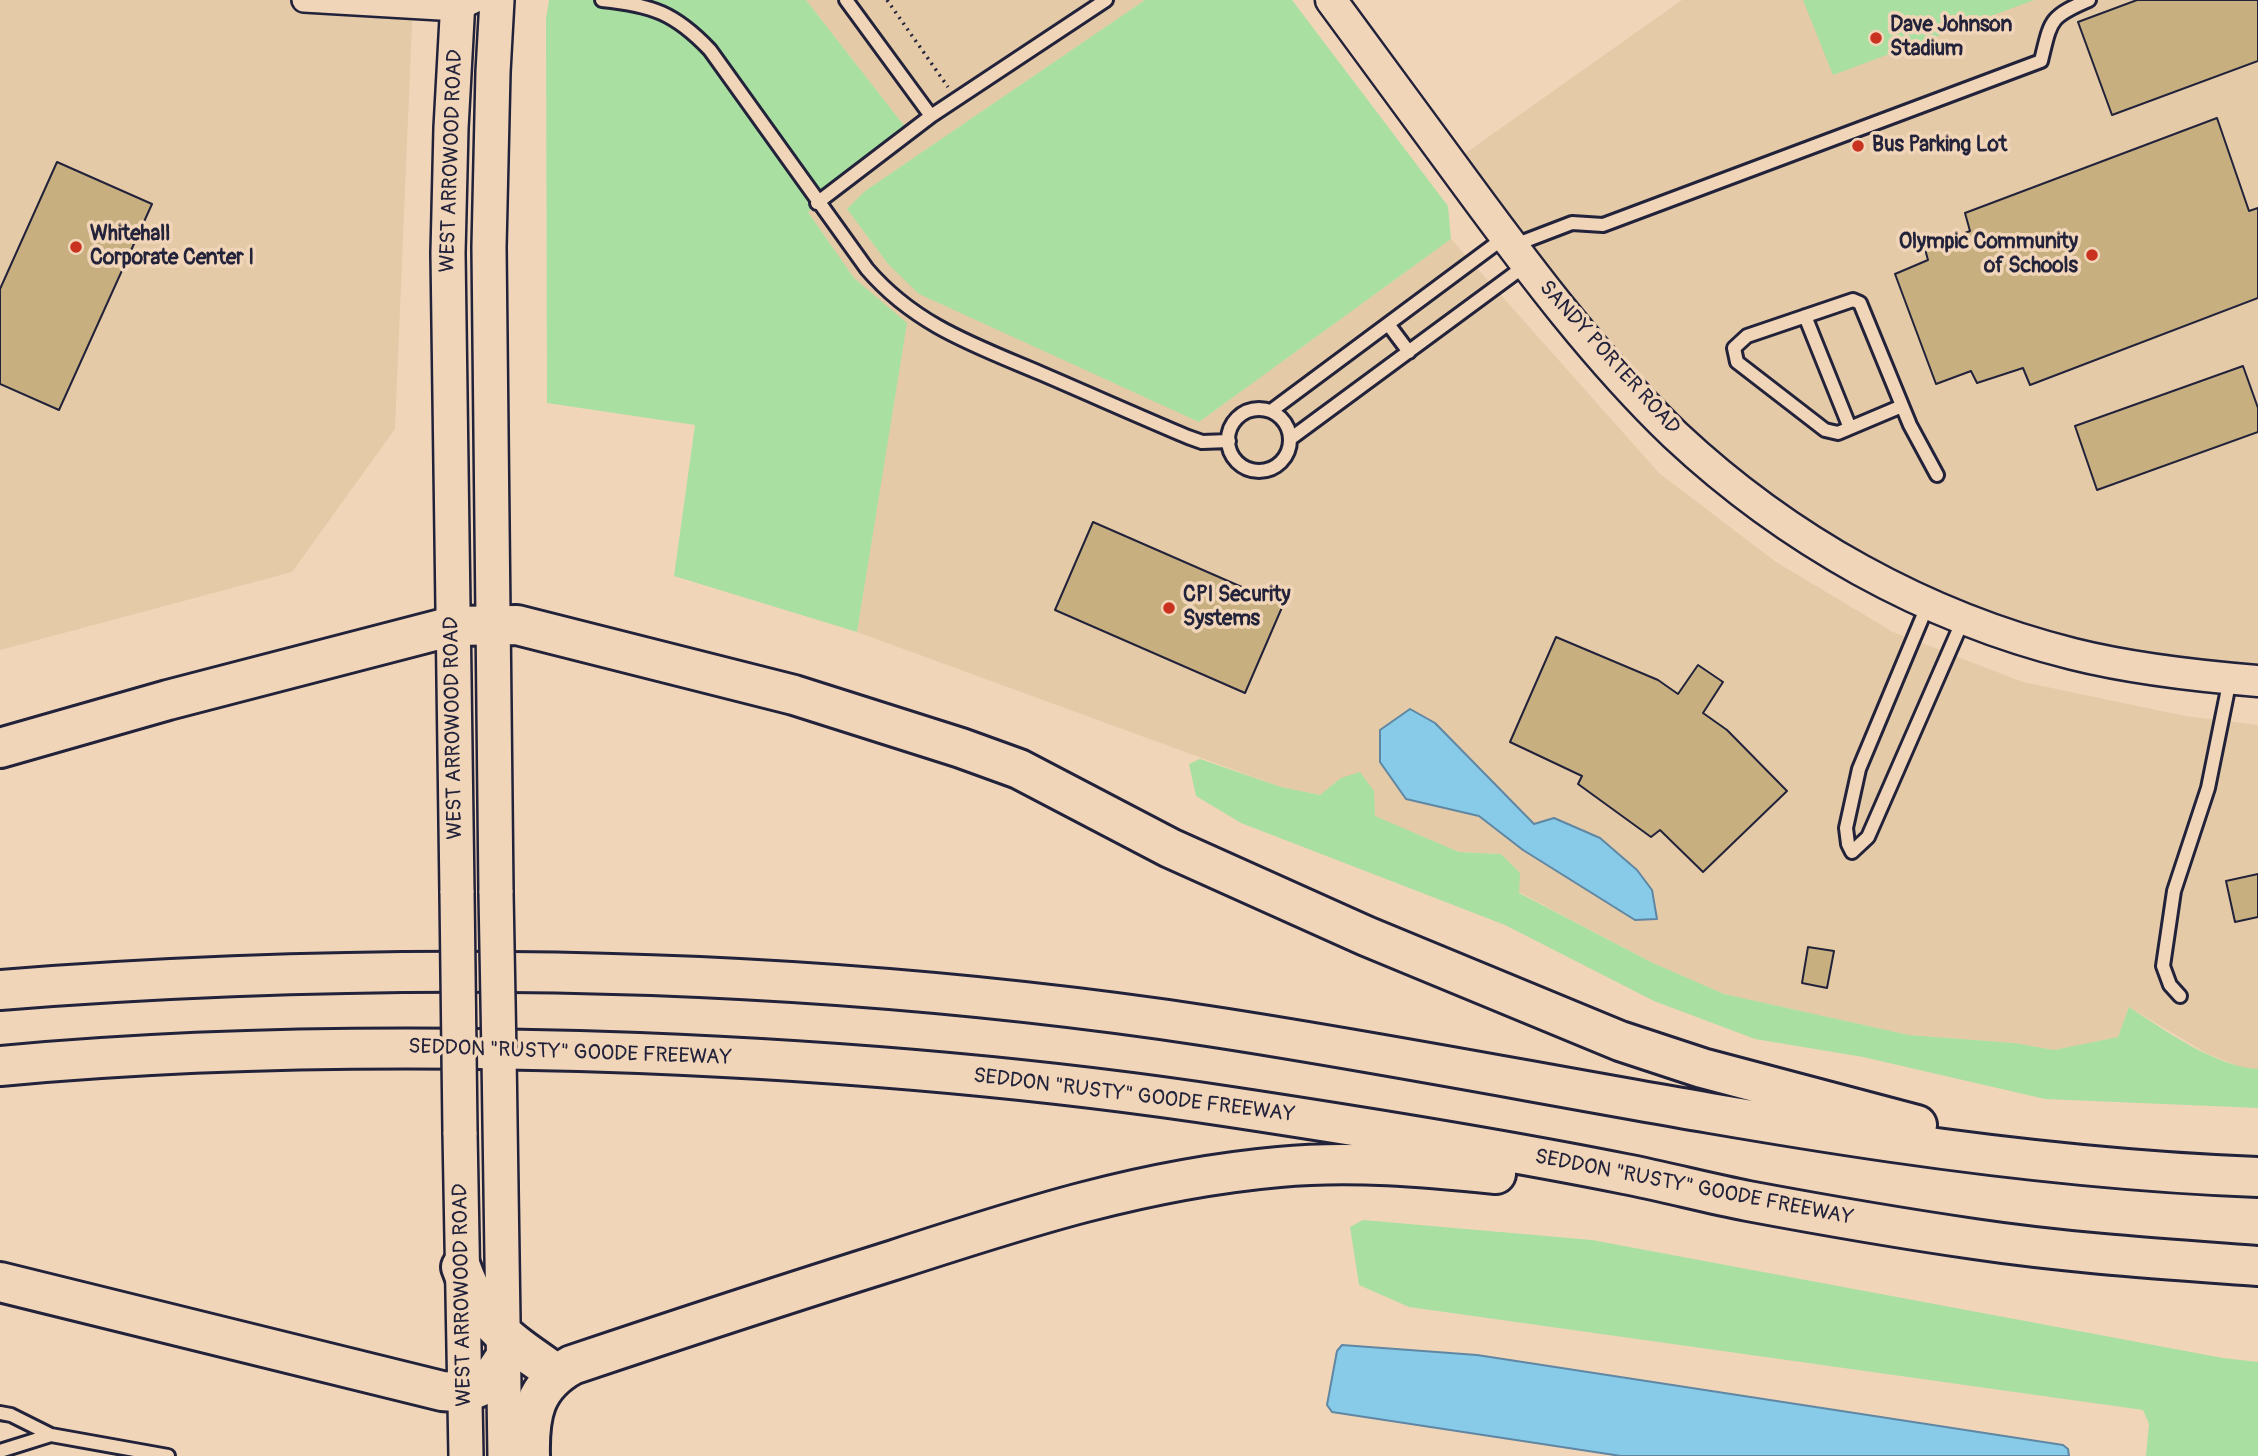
<!DOCTYPE html>
<style>
body{margin:0}
canvas{display:block;background:#f1d5b8}
</style>
<canvas width="2258" height="1456"></canvas>
<script>
const ctx = document.querySelector('canvas').getContext('2d');
ctx.lineJoin = 'round';
function fill(path, color) {
  ctx.fillStyle = color;
  ctx.fill(path, 'evenodd');
}
function trace(path, color, width, dash) {
  ctx.strokeStyle = color;
  ctx.lineWidth = width;
  ctx.lineCap = dash ? 'butt' : 'round';
  ctx.setLineDash(dash || []);
  ctx.stroke(path);
}
function write(font, color, halo, rows, align = 'center') {
  ctx.font = font + ' Pangolin,sans-serif';
  ctx.lineWidth = 7;
  ctx.setLineDash([]);
  ctx.textBaseline = 'middle';
  ctx.strokeStyle = halo;
  ctx.fillStyle = color;
  for (const [text, x, y, turn = 0] of rows) {
    ctx.save();
    ctx.translate(x, y);
    ctx.rotate((+turn || 0) * Math.PI / 180);
    ctx.textAlign = isNaN(turn) ? turn : align;
    if (halo) ctx.strokeText(text, 0, 0);
    ctx.fillText(text, 0, 0);
    ctx.restore();
  }
}
fill(new Path2D(`
 M0,0H413L395,429L292,572L0,650Z
 M806,0H1145L865,191L848,210L888,264L1199,422L1451,239L1659,473L1776,562L1893,632L2023,682L2185,716L2258,725V1069L2243,1068L2206,1053L2129,1007L2118,1037L2054,1050L2014,1043L1909,1035L1724,994L1653,963L1519,892L1501,854L1459,852L1374,816V791L1341,778L1321,795L1281,787L857,632L906,323L854,278L808,212L906,128Z
 M1682,0H2258V672L2039,638L1854,558L1726,466L1626,372L1460,157Z`), '#e4caa7');
fill(new Path2D(`
 M549,0H806L906,128L808,212L854,278L907,323L857,632L674,576L695,425L547,403L546,19Z
 M1145,0H1292L1448,206L1451,239L1199,422L919,294L888,264L847,209L865,191Z
 M1803,0H2034L1833,75Z
 M1200,759L1281,787L1320,795L1341,778L1360,772L1374,791L1375,816L1459,852L1501,854L1520,873L1519,893L1653,963L1724,994L1909,1035L2014,1043L2054,1050L2118,1037L2129,1007C2164,1030 2216,1067 2258,1069V1108L2045,1099L1863,1057L1755,1039L1654,1001L1505,925L1241,823L1196,796L1189,764Z
 M1363,1220L1592,1240L2223,1358L2258,1362V1456H2146L2149,1424L2143,1410L1409,1307L1359,1285L1350,1227Z`), '#aadfa2');
const water = new Path2D(`
 M1410,709L1435,723L1534,824L1554,818L1600,838L1637,870L1652,890L1657,919L1635,920L1523,850L1479,816L1406,799L1380,762V730Z
 M1342,1345L1477,1355L2063,1445L2068,1449L2069,1456H1621L1332,1412L1327,1405L1337,1351Z`);
fill(water, '#87cbe8');
trace(water, '#5f87a3', 2);
const building = new Path2D(`
 M2137,0H2258V61L2112,115L2078,22Z
 M2217,118L2249,211L2258,208V298L2030,385L2023,368L1977,383L1971,371L1936,384L1895,274L1928,260L1925,249L1970,231L1965,213Z
 M57,162L152,204L59,410L0,384V289Z
 M2243,366L2258,408V432L2097,490L2075,426Z
 M1093,522L1283,605L1245,693L1055,610Z
 M1556,637L1658,680L1678,694L1698,665L1723,682L1703,713L1727,730L1787,791L1703,872L1660,830L1651,837L1578,784L1582,776L1510,742Z
 M2258,874V917L2235,922L2226,881Z
 M1808,947L1834,951L1827,988L1802,983Z`);
fill(building, '#c7af7f');
trace(building, '#22223b', 2);
const service = new Path2D(`
 M602,0C652,5 675,13 710,50L867,269C915,325 974,345 1040,373C1089,394 1138,416 1188,437L1202,442L1229,441
 M846,0L931,116
 M817,203L931,116L1106,0
 M1512,246L1572,223L1603,225L2041,61C2051,20 2049,17 2089,0
 M1805,316L1850,428
 M1388,324L1409,352
 M1902,406L1838,433L1825,430L1737,362L1734,348L1747,336L1853,300L1860,303L1910,425L1937,475
 M1228 440a31 31 0 1 1 62 0a31 31 0 1 1-62 0Z
 M1271,411L1505,237
 M1290,439L1526,265
 M1928,604L1859,769L1846,828L1848,844L1852,852L1868,837L1963,620
 M2180,996L2170,985L2163,966L2174,891L2208,788L2230,679
 M0,1413L11,1415L51,1435
 M0,1451L51,1435L168,1456`);
const minor = new Path2D(`
 M304,0L457,9L476,0`);
const tertiary = new Path2D(`
 M1331,0C1376,62 1422,123 1467,185C1531,272 1597,360 1675,435C1787,540 1925,617 2073,654C2133,669 2196,676 2258,681`);
const secondary = new Path2D(`
 M457,893L448,253L451,128L458,0
 M496,893L489,247L493,72L497,0
 M499,1055L505,1456
 M460,1132L466,1456`);
const motorway = new Path2D(`
 M0,748L168,700L453,626L517,625L794,695L961,748L1019,769L1170,848L1366,936L1620,1041L1702,1068L1917,1125
 M0,990C401,959 809,966 1208,1026C1557,1079 1903,1164 2258,1177
 M0,1066C213,1046 426,1045 639,1053C838,1061 1035,1077 1231,1107C1363,1127 1495,1148 1625,1174C1666,1182 1707,1193 1748,1201C1823,1215 1898,1228 1974,1239C2068,1253 2163,1259 2258,1266
 M461,1267C482,1325 508,1340 557,1374
 M0,1282L442,1391C473,1394 486,1389 502,1362
 M530,1456C529,1415 534,1386 572,1365C679,1329 786,1294 894,1260C1023,1218 1143,1179 1279,1167C1351,1160 1425,1167 1496,1174`);
trace(service, '#22223b', 18);
trace(minor, '#22223b', 28);
trace(tertiary, '#22223b', 35);
trace(secondary, '#22223b', 38);
trace(motorway, '#22223b', 44);
trace(new Path2D(`
 M887,0L948,87`), '#22223b', 3.5, [2, 5]);
trace(service, '#f1d5b8', 12);
trace(minor, '#f1d5b8', 23);
trace(tertiary, '#f1d5b8', 30);
trace(secondary, '#f1d5b8', 33);
trace(motorway, '#f1d5b8', 38);
const secondaryBridge = new Path2D(`
 M457,893L460,1132
 M496,893L499,1055`);
trace(secondaryBridge, '#22223b', 38, []);
trace(secondaryBridge, '#f1d5b8', 33);
for (const [x, y, r, color] of [
 [1876,38,7,"#c8321e"],
 [1858,146,7,"#c8321e"],
 [76,247,7,"#c8321e"],
 [2092,255,7,"#c8321e"],
 [1169,608,7,"#c8321e"]
]) {
  const dot = new Path2D();
  dot.arc(x, y, r, 0, 2 * Math.PI);
  ctx.fillStyle = color;
  ctx.fill(dot);
  trace(dot, '#f1d5b8', 2.5);
}
write('bold 21px', '#22223b', '#f1d5b8', [
 ["Dave Johnson",1890,26],
 ["Stadium",1890,50],
 ["Bus Parking Lot",1872,146],
 ["Whitehall",90,235],
 ["Corporate Center I",90,259],
 ["Olympic Community",2078,243,"right"],
 ["of Schools",2078,267,"right"],
 ["CPI Security",1183,596],
 ["Systems",1183,620]
], 'left');
write('21px', '#22223b', '#f1d5b8', [
 ["WEST ARROWOOD ROAD",452,161,-88],
 ["SANDY PORTER ROAD",1609,358,48],
 ["WEST ARROWOOD ROAD",454,728,-91],
 ["SEDDON \"RUSTY\" GOODE FREEWAY",570,1053,2],
 ["SEDDON \"RUSTY\" GOODE FREEWAY",1134,1096,7],
 ["SEDDON \"RUSTY\" GOODE FREEWAY",1694,1188,11],
 ["WEST ARROWOOD ROAD",463,1295,-91]
]);
</script>
